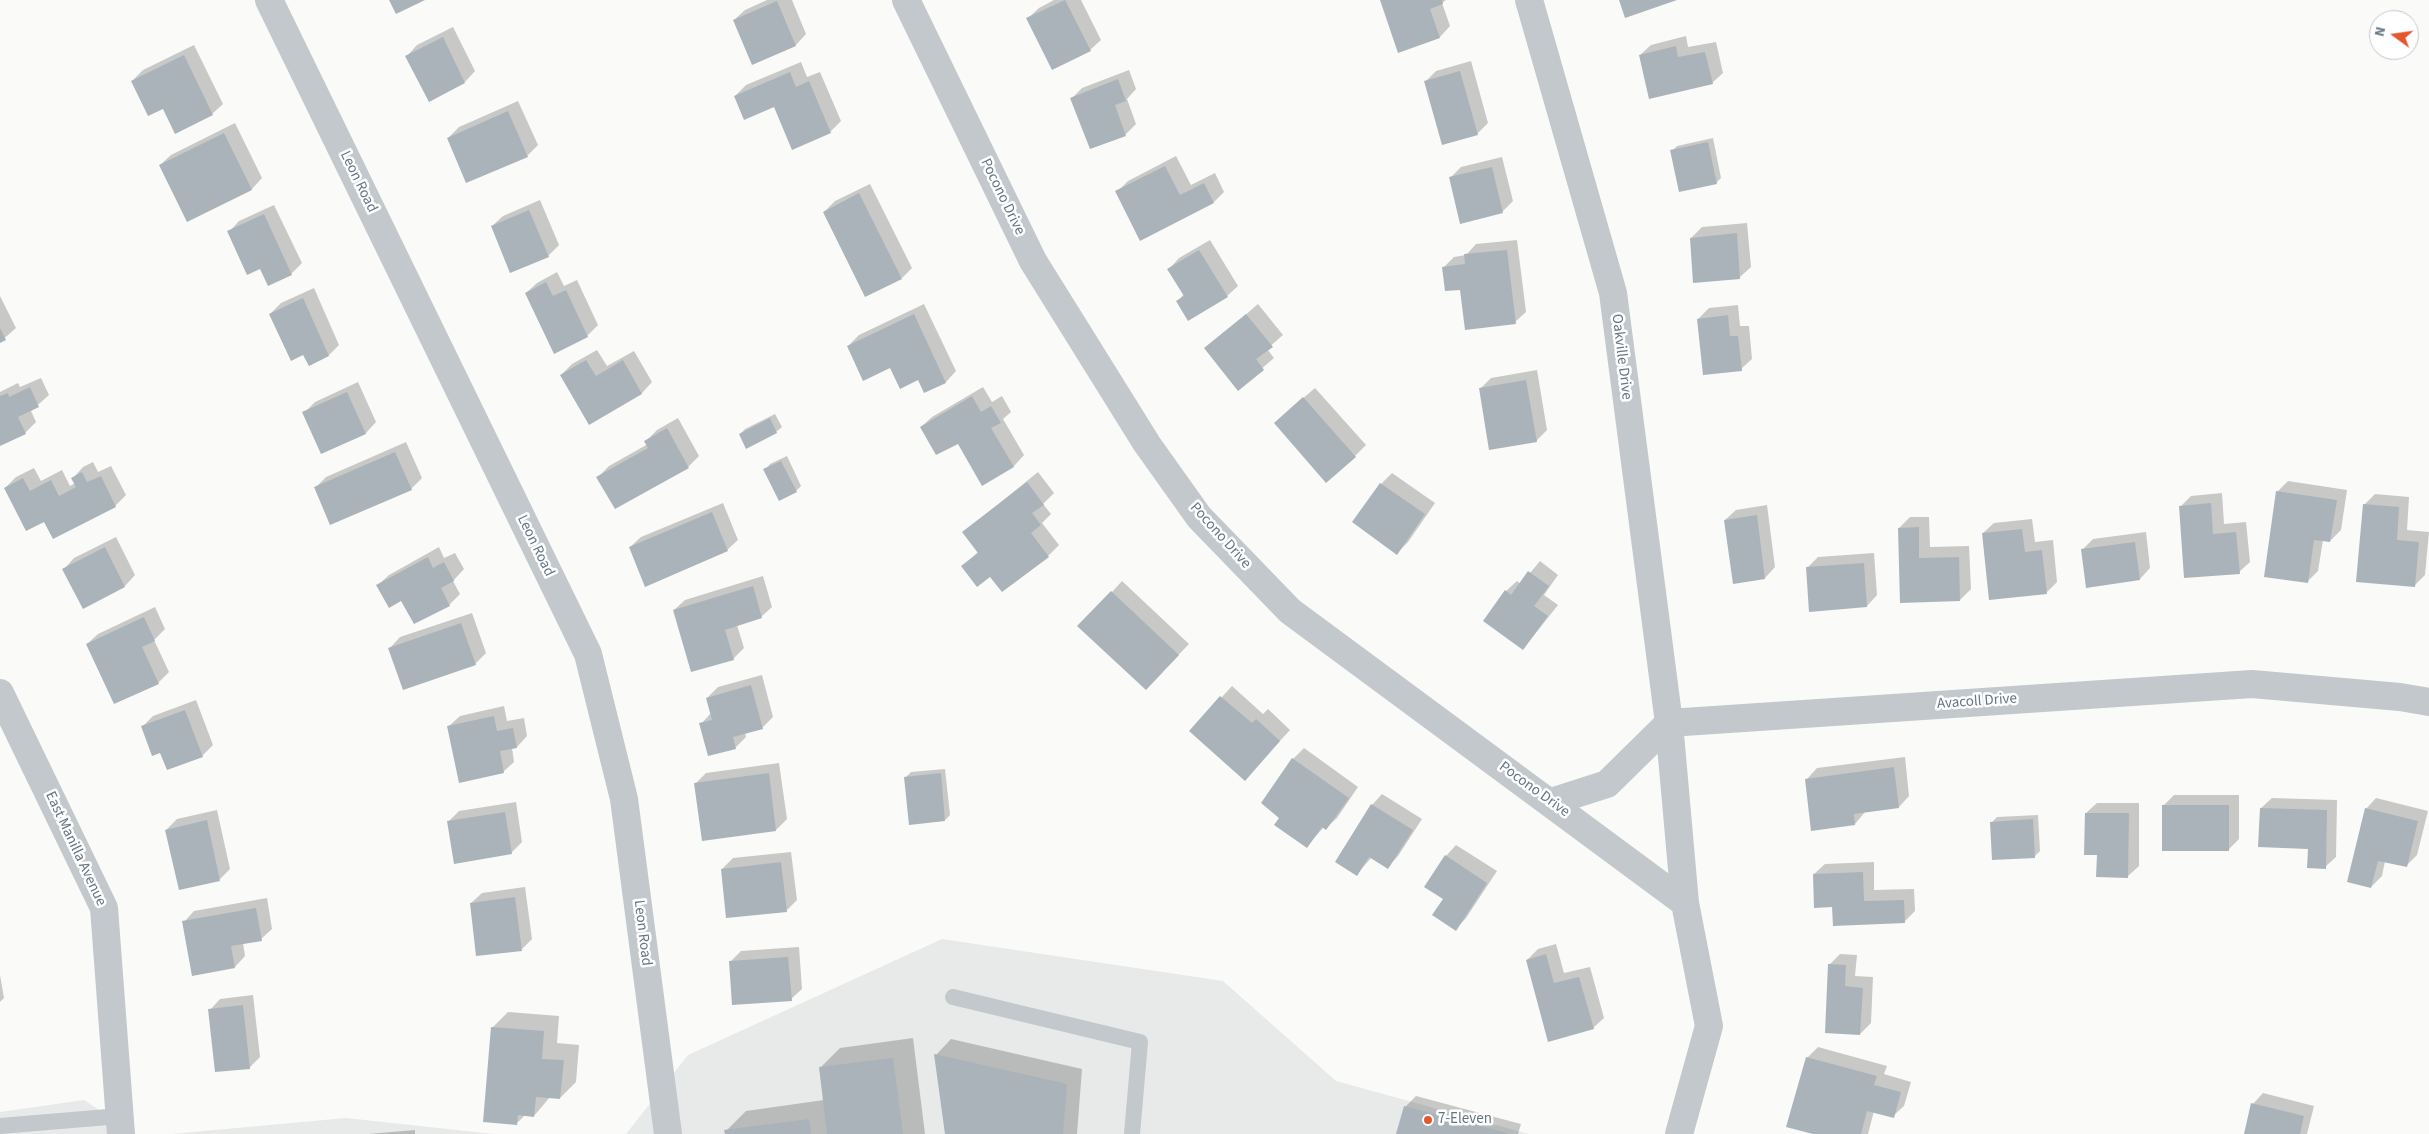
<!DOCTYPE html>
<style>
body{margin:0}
#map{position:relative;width:2429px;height:1134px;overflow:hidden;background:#fafaf8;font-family:"Source Sans 3",sans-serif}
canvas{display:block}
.north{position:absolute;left:2369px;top:10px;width:50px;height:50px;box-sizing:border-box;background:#fff;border:1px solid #c1c8cd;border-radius:50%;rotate:284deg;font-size:14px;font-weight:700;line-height:20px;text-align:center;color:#657683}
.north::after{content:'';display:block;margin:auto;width:18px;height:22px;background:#e4572e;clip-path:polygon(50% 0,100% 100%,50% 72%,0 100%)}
</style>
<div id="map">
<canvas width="2429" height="1134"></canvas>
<div class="north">N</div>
</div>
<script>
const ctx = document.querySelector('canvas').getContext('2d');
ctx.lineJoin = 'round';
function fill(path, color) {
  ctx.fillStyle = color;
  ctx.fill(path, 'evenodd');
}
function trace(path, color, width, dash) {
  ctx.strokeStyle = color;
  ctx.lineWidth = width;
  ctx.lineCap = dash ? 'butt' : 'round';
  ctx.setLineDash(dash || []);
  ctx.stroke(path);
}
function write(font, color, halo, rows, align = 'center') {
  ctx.font = font + ' "Source Sans 3",sans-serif';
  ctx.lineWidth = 5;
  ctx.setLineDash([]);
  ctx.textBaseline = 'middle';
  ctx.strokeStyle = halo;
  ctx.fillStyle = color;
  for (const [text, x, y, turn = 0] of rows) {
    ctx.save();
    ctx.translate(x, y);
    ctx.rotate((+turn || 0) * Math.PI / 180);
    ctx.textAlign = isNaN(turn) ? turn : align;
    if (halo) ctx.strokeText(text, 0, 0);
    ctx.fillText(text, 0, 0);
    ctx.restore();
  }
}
fill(new Path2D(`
 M942,939L1223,981L1336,1081L1529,1134H626L688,1055Z
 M84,1100L136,1134H0V1112Z
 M346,1118L494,1134H171Z`), '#e8e9e9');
fill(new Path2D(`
 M767,0H792L806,34L796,45L753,64L734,20L745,10Z
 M1054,0H1081L1101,40L1090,50L1028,18L1039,8Z
 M1381,0H1446L1442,3L1450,26L1440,37L1399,52Z
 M453,27L475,71L465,82L407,56L417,45Z
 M1686,36L1688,47L1716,42L1723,73L1712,83L1640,55L1651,45Z
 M194,45L223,104L212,114L164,107L132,81L143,70Z
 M1471,61L1488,123L1477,134L1426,81L1436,71Z
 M801,62L807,77L820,72L841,121L830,132L775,105L735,96L746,85Z
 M1129,70L1136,89L1127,99L1136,124L1126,134L1091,148L1071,99L1082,88Z
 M518,101L538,145L527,156L448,138L459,127Z
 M235,123L262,178L252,189L187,221L160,165L171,155Z
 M1713,138L1721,178L1716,183L1672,151L1677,146Z
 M1176,156L1191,185L1215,173L1224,192L1214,202L1117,192L1128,181Z
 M1502,157L1513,201L1502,212L1450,178L1461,167Z
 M870,184L912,268L902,278L824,212L835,201Z
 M540,200L559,245L548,256L492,226L503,216Z
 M274,205L302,263L291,274L229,232L239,221Z
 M1747,223L1751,267L1740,277L1691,238L1702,227Z
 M1210,240L1238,286L1227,296L1178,301L1184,294L1169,269L1179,258Z
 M1517,240L1526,312L1515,322L1461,288L1443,268L1454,257L1466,255L1476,244Z
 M557,272L564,286L577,280L598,325L587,336L526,293L537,283Z
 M314,288L339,345L329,355L309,364L304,353L270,314L281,303Z
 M0,296L16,328L0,342Z
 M924,304L956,371L946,382L925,392L918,378L848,346L859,335Z
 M1258,304L1283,335L1267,349L1274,358L1238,389L1206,349Z
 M1738,305L1740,326H1749L1752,359L1741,369L1698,319L1709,308Z
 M597,350L607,366L634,351L652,382L642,393L589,424L561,375L572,364Z
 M1537,370L1547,430L1536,441L1480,389L1491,378Z
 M41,378L49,395L31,411L36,422L25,433L0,445V392L18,383L20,387Z
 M358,382L376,422L366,433L322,452L304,413L315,402Z
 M983,387L992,402L1002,396L1011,412L1003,419L1024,455L1014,466L983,484L958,442L921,427L932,417Z
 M1315,388L1366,445L1355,456L1286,413Z
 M775,414L782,427L776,432L740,434L745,429Z
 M678,418L699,456L688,467L598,477L609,466L648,444L646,441L657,430Z
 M406,442L422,478L411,489L315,488L326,477Z
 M787,456L801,486L796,491L765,470L770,464Z
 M93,462L98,472L111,466L126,495L115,506L44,520L5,488L16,477L34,468L41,481L62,470L70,486L75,483L73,478L83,467Z
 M1038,472L1054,493L1043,504L1051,514L1042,523L1059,545L1048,556L991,575L963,566L978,552L964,532Z
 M1392,473L1435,503L1408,542L1397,553L1354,522L1381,484Z
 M2288,481L2347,490L2341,530L2330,541L2323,540L2318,571L2307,582L2277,492Z
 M2222,493L2224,524L2246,522L2250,562L2239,572L2181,506L2191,496Z
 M2375,494L2409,497L2407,530L2429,532L2425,575L2415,585L2364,505Z
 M723,503L738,540L727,550L630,547L641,537Z
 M1767,505L1775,567L1765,578L1725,520L1736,510Z
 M1910,517H1929L1930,547L1969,546L1971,589L1960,600L1901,602L1899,528Z
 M2032,519L2035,542L2053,540L2057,582L2047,592L1983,533L1994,523Z
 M2146,532L2150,568L2140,579L2082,550L2093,539Z
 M116,537L135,575L125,586L84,607L64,569L74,558Z
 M439,547L444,558L455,553L464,569L453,581L460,594L449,605L402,599L378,585L389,575Z
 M1874,553L1877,595L1867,606L1807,568L1818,557Z
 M1540,561L1558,575L1544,595L1558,605L1523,649L1506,591L1517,581L1521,584Z
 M763,576L772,607L761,617L737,625L744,648L733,659L674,610L685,600Z
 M1122,581L1189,644L1156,678L1112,592Z
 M155,607L165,629L154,640L169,672L158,683L87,644L98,634Z
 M472,613L486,653L475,664L390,648L400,637Z
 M762,675L773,717L762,728L745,732L746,737L735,748L701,724L711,713L707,698L718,687Z
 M1232,686L1263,714L1268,709L1290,730L1245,779L1191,731Z
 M196,700L213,745L202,756L142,727L153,716Z
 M504,706L507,721L524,718L527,736L517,747L512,748L514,762L503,772L449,726L460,716Z
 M1304,748L1358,787L1337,818L1326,828L1324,827L1307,846L1281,818L1293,759Z
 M1905,757L1909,796L1899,807L1865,812L1855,824L1807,779L1817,768Z
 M779,763L787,819L776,830L703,840L695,784L706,773Z
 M945,769L950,815L945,820L906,777L911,772Z
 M1382,794L1422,819L1398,856L1388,867L1372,857L1357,874L1372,805Z
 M2174,795H2239V839L2228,850L2163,806Z
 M2272,798L2337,800L2336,857L2325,867L2309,848L2261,808Z
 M2376,798L2428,811L2417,855L2406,866L2385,861L2382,876L2371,887L2366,809Z
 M516,802L522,842L511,853L448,822L459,811Z
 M2097,803H2139V866L2128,876L2098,853L2086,813Z
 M217,810L230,869L219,880L166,830L177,819Z
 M2038,815L2040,851L2035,856L1992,822L1997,817Z
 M1456,845L1497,871L1466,918L1456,929L1444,899L1446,856Z
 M791,852L797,900L787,910L722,869L733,858Z
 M1874,862V890L1914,889L1915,911L1904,922L1833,906L1814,874L1825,864Z
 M525,887L532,939L522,949L471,903L482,893Z
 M267,898L272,929L261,939L243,943L245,956L235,967L184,922L194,911Z
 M1556,944L1564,973L1590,967L1604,1018L1593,1028L1527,960L1538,949Z
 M799,947L802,989L791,999L730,962L741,951Z
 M1840,954L1857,955L1855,976L1873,977L1871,1023L1860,1034L1829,965Z
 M0,975L4,998L0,1002Z
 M253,995L260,1057L249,1068L210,1010L220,999Z
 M508,1012L559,1016L557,1043L579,1045L576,1082L560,1098L550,1097L534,1116L525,1115L516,1124L492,1028Z
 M913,1038L925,1134H726V1131L746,1111L824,1100L820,1068L840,1048Z
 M951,1039L1082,1069L1077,1134H946L936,1055Z
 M1818,1047L1887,1066L1884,1074L1911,1082L1904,1106L1893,1116L1874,1111L1868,1134H1818L1807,1058Z
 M2263,1093L2314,1106L2307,1134H2245L2253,1104Z
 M1416,1096L1521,1124L1518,1134H1398L1405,1107Z
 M415,1130V1134H368Z`), '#0003');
fill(new Path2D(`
 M389,0H425L396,14Z
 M1065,0L1091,51L1052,70L1026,18Z
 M1380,0H1442L1443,4L1430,9L1440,38L1398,53Z
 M1619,0H1677L1625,18Z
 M777,1L796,46L752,65L733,20Z
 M443,37L465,83L429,102L405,56Z
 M1676,46L1678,57L1705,52L1713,84L1649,99L1639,55Z
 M184,55L213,115L175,134L163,109L148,116L131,81Z
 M1460,71L1478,135L1442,145L1424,81Z
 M790,72L796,87L809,81L831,133L792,150L774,107L744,120L734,96Z
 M1118,79L1126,101L1115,105L1126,136L1090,149L1070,98Z
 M508,111L528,157L466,183L447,138Z
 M224,133L252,190L187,222L159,165Z
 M1708,142L1717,184L1679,192L1670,150Z
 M1165,166L1180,195L1204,183L1214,203L1140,241L1115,191Z
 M1492,167L1503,213L1460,224L1449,177Z
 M859,193L902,279L865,297L823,212Z
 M529,210L549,257L510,273L491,226Z
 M264,214L292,275L268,286L260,269L247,275L227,231Z
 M1737,233L1740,279L1693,283L1690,238Z
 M1199,250L1228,297L1188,321L1176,301L1184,296L1167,269Z
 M1507,250L1516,324L1465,330L1460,290L1445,291L1442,267L1465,264L1464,254Z
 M546,282L553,296L566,290L588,337L554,354L525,293Z
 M303,298L329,356L309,366L303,355L291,361L269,314Z
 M914,314L946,383L924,393L918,380L900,389L890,368L863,381L847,346Z
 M1246,314L1273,347L1256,359L1264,370L1238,391L1204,348Z
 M1728,315L1730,336H1738L1742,371L1703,375L1697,319Z
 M0,328L6,340L0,343Z
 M586,360L596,376L623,360L642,394L589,425L560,375Z
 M1526,380L1537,442L1489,450L1479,388Z
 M30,387L39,407L18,417L26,434L0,446V396L8,393L9,397Z
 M347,392L366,434L321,454L302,412Z
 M972,396L981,412L991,406L1001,423L991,428L1014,467L982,486L958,444L936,455L920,427Z
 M1303,397L1356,457L1326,483L1274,423Z
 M770,418L777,433L746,449L739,434Z
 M667,428L689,468L615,509L596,477L648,448L644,441Z
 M395,452L412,490L330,525L314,487Z
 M781,461L797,492L779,501L763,469Z
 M82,472L87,482L101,476L116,507L53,539L44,522L26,531L4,488L23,478L30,491L51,480L59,496L76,487L71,478Z
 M1027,482L1044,505L1032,513L1041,525L1031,533L1049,557L1002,592L990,577L977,587L961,566L978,553L962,532Z
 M1380,483L1425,514L1397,555L1352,522Z
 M2276,491L2337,500L2330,542L2314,540L2308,583L2264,577Z
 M2211,503L2213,534L2236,532L2240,574L2184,578L2179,506Z
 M2363,504L2399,507L2397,540L2419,542L2415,587L2356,582Z
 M712,512L728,551L645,587L629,547Z
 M1757,515L1765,579L1733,584L1724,520Z
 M1919,527V558L1959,557L1960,601L1900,603L1898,528Z
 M2022,529L2025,552L2042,550L2047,594L1989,600L1982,533Z
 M2135,542L2140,580L2086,588L2081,549Z
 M105,547L125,587L83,609L62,569Z
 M428,557L433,568L444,562L454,581L441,588L450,606L414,624L401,601L389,608L376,585Z
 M1864,563L1867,607L1809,612L1806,567Z
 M1528,571L1549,586L1534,606L1548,616L1523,650L1483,621L1505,590L1511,595Z
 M753,586L762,618L725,630L734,660L691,672L673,610Z
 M1111,591L1179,655L1146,690L1077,626Z
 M144,617L155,641L142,647L159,684L114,704L86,644Z
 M461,623L476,665L403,690L388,648Z
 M751,685L763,729L733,737L736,749L708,756L699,723L712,720L706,698Z
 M1220,696L1252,723L1256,719L1280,741L1245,781L1189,731Z
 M185,710L203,757L167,770L160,753L152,756L141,726Z
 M494,716L497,731L513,728L517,748L500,751L504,773L459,783L447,726Z
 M1292,758L1349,798L1326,830L1322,827L1307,848L1274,825L1279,818L1261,803Z
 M1894,767L1899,808L1854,814L1855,825L1811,831L1805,779Z
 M769,773L776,831L702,841L694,783Z
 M941,773L945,821L909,825L904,777Z
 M1371,804L1413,830L1388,869L1369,857L1357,876L1335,862Z
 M2162,805H2229V851H2162Z
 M2260,808L2327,810L2326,869L2307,868L2308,849L2258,847Z
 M2365,808L2418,821L2407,867L2378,861L2371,888L2347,882Z
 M505,812L512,854L454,864L447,821Z
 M2085,813H2129L2128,878L2096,877L2097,855H2084Z
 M2033,819L2035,858L1992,860L1990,822Z
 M207,820L220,881L179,890L165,830Z
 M1445,855L1487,883L1456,931L1432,915L1443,899L1424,887Z
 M781,862L787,912L726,918L721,869Z
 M1863,872L1864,901L1904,900L1905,923L1833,926L1832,907L1814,908L1813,874Z
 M515,897L522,951L476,956L470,903Z
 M256,908L262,941L231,946L235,968L192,976L182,921Z
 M1546,954L1554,983L1579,977L1594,1029L1548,1042L1526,960Z
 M788,957L792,1001L732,1005L729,961Z
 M1828,964L1846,965L1845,986L1863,988L1860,1035L1825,1033Z
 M243,1005L250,1069L215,1072L208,1009Z
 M491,1027L544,1031L542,1059L564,1060L560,1099L536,1097L534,1117L518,1115L517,1125L483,1122Z
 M934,1054L1067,1084L1063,1134H945Z
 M1806,1057L1877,1076L1874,1085L1901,1092L1894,1118L1867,1111L1861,1134H1813L1786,1127Z
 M893,1058L903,1134H827L819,1067Z
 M2251,1103L2304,1116L2300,1134H2244Z
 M1404,1106L1507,1133V1134H1396Z
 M809,1119L811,1134H725L724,1130Z`), '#aab3b9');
trace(new Path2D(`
 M953,997L1140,1042L1132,1134
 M0,1126L120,1116`), '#c3c8cc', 16);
trace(new Path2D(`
 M269,0L588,654L624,799L668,1134
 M906,0L1033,261L1147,444L1199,517L1290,611L1685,903
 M1529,0L1613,293L1669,723L1685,903L1709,1026L1679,1134
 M0,693L104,908L121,1134
 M1551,802L1607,784L1669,723L2252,684L2400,697L2429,702`), '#c3c8cc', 28);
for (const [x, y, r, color] of [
 [1428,1120,5,"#e4572e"]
]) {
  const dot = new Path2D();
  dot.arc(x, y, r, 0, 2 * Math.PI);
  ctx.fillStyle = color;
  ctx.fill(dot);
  trace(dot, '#fff', 2);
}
write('15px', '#657683', '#fff', [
 ["Leon Road",358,182,64],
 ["Pocono Drive",1002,197,64],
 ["Oakville Drive",1621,357,83],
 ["Pocono Drive",1220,536,48],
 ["Leon Road",535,546,64],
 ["Avacoll Drive",1977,702,-4],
 ["Pocono Drive",1534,790,36],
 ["East Manilla Avenue",75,849,65],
 ["Leon Road",642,933,83]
]);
write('15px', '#657683', '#fff', [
 ["7-Eleven",1438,1120]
], 'left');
</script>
